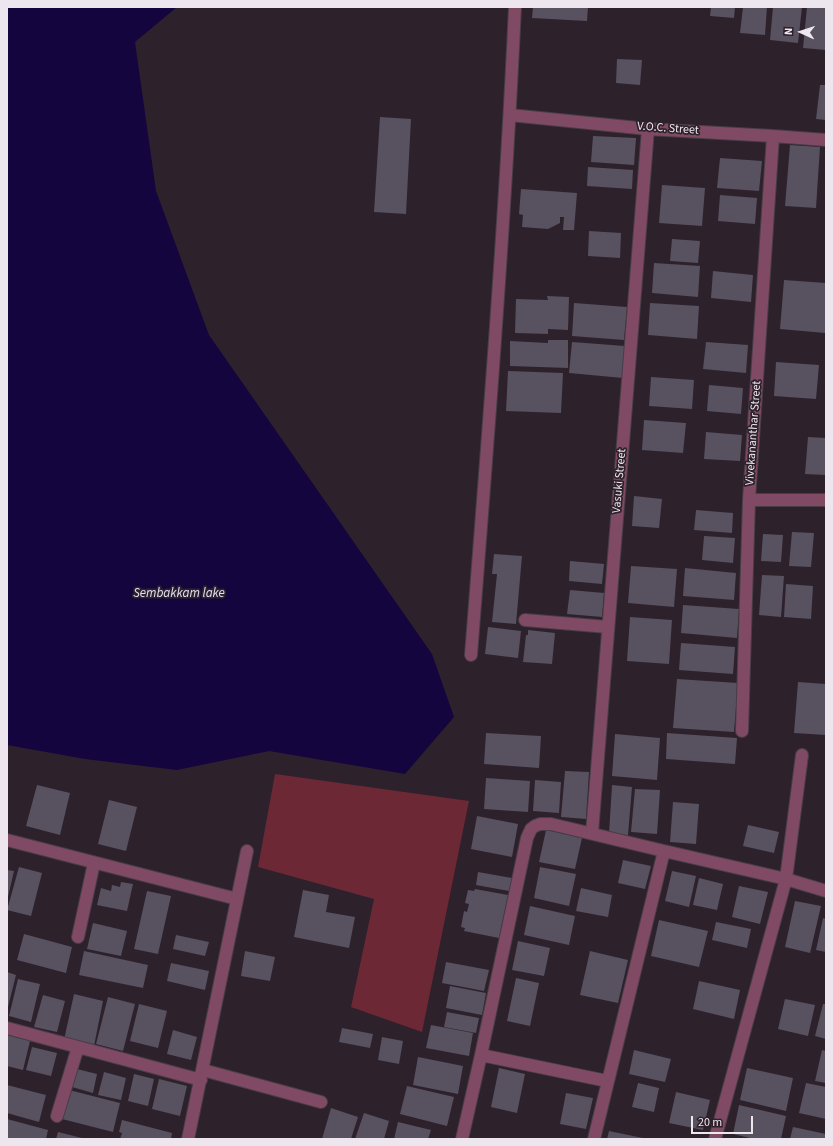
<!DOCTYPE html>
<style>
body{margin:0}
#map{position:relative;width:833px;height:1146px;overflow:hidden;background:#2d212c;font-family:"Source Sans 3",sans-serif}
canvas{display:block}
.frame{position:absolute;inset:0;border:8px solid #eee6ee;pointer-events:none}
.north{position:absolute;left:781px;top:12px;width:40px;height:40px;-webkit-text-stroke:3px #2d212c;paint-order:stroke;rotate:273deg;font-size:11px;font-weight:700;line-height:16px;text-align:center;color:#eee6ee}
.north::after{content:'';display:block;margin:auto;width:14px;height:18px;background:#eee6ee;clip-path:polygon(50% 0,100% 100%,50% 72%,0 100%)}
.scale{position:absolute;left:691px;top:1116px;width:62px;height:18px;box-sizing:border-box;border:2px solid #eee6ee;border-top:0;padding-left:5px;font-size:12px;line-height:14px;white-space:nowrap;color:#eee6ee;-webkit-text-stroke:3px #2d212c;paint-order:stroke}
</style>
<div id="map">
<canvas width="833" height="1146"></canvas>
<div class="frame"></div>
<div class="north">N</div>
<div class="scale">20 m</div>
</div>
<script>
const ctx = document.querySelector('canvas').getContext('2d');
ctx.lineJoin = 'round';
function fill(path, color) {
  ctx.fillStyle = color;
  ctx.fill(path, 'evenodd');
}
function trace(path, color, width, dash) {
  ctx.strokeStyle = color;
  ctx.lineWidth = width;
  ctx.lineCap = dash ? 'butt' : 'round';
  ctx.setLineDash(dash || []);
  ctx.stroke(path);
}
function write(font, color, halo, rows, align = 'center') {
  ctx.font = font + ' "Source Sans 3",sans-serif';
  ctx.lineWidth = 3.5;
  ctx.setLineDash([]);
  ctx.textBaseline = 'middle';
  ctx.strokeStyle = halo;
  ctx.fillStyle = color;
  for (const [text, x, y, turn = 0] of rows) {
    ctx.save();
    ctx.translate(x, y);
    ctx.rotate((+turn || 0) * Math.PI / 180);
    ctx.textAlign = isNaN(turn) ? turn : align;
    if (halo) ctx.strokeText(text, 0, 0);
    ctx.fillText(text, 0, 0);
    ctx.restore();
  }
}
fill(new Path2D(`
 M275,774L469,801L422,1032L351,1007L374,899L258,867Z`), '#6d2836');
fill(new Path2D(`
 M7,7H177L135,42L156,191L209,335L432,654L454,717L405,774L269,751L177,770L85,759L7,745Z`), '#14053e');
fill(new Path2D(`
 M533,7H588L587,21L532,18Z
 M711,7H735L734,18L710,16Z
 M743,7H767L765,35L740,33Z
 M773,7H802L798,43L770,40Z
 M807,7H826V50L803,48Z
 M617,59L642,60L640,85L616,83Z
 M820,85H826V120L816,119Z
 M380,117L411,119L406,214L374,212Z
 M593,136L636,138L634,165L591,162Z
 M790,145L820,147L816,208L785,206Z
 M720,158L762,161L759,191L717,188Z
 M588,167L633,170L632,189L587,186Z
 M662,185L705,188L702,226L659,223Z
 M521,189L577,193L574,230H563L564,217H560V223L548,229L522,227L523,215L519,214Z
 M720,195L757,198L755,224L718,221Z
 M589,231L621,233L620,258L588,256Z
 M672,239L700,241L698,263L670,261Z
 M654,263L700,266L698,297L652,293Z
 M713,271L753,275L751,302L711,298Z
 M784,280L826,283L825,333L780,329Z
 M547,296L569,297L568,330L548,329V334L515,333L516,299L548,300Z
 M574,303L627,307L624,340L572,336Z
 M650,303L699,306L697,339L648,335Z
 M548,340H568V368L510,366V341L548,343Z
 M572,342L625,346L623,378L569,373Z
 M706,342L748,345L746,373L703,369Z
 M776,362L819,365L816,399L774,396Z
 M508,371L563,373L561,413L506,411Z
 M651,377L694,380L692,409L649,406Z
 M709,385L743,388L741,414L707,411Z
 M644,420L686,423L683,453L642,450Z
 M706,432L742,435L740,461L704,459Z
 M808,437L826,438V475L805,474Z
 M634,496L662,499L659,528L632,526Z
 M696,510L733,513L732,533L694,530Z
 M792,532L814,533L811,567L789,566Z
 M763,534L783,535L781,562L761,561Z
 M704,536L735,538L733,563L702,560Z
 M494,554L522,556L516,624L492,622L497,574H492Z
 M570,561L604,564L602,584L569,581Z
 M631,566L677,569L674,607L628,603Z
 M685,568L736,573L734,600L683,596Z
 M762,575L784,576L781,617L759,615Z
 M786,584L813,586L811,619L784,617Z
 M570,590L604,593L602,617L567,614Z
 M683,605L739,609L737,638L681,633Z
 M630,617L672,620L669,664L627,661Z
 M488,627L521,631L518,658L485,654Z
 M528,630L555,633L552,664L523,662L526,635H528Z
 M681,643L735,647L733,674L679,670Z
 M677,679L738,683L734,732L673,728Z
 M798,682L826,684V735L794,733Z
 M486,733L541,736L539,768L484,764Z
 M667,733L737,738L735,764L666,759Z
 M615,734L660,738L657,780L612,776Z
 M565,771L589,772L586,819L561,817Z
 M486,778L530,781L528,812L484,809Z
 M535,780L561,782L559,813L533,811Z
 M37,785L70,793L60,835L26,826Z
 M612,785L632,787L628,835L609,834Z
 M635,789L660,790L657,834L631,832Z
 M109,800L137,807L126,851L98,844Z
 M673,802L699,804L696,844L670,842Z
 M477,816L518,824L512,857L471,849Z
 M748,825L779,832L774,853L743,846Z
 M546,830L582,838L575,869L539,862Z
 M623,860L651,866L645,889L618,883Z
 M19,867L42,873L31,916L7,910Z
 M540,867L576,874L569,906L534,898Z
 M7,870L14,871L8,897H7Z
 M672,871L696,876L689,907L665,901Z
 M478,872L512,878L509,891L476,885Z
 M699,878L723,884L717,910L693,905Z
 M121,882L133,884L127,911L97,905L101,888L111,891L112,885L120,887Z
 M739,886L768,892L760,924L732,917Z
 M581,888L612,895L608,917L576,911Z
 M475,889L508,895L499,938L464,931L465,928L461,927L464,911L467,912L469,904L465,903L468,890L474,891Z
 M303,890L329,895L326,912L355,917L349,948L294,937Z
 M147,891L171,896L158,954L134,949Z
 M795,901L821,906L810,953L785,947Z
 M530,906L575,916L569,945L524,935Z
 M823,918L826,919V952L816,950Z
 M659,920L708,931L699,967L651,956Z
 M716,922L751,929L747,948L712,940Z
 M93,923L127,931L121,956L87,949Z
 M24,934L72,947L66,973L17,960Z
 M176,935L209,942L205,956L173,949Z
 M518,941L550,948L544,976L512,970Z
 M84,951L148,965L143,988L79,975Z
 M245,951L275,957L270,981L241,976Z
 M590,951L628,960L618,1003L580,995Z
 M446,962L489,970L484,991L442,983Z
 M171,963L209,971L205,990L167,981Z
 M7,972L16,975L8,1007H7Z
 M516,978L539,983L530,1026L507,1021Z
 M18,979L40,984L31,1022L9,1016Z
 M699,981L740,990L734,1019L693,1009Z
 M450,986L486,993L482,1015L446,1008Z
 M74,994L103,1001L94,1046L64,1040Z
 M43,995L65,1001L57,1032L34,1027Z
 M108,997L135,1004L123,1051L96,1044Z
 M785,999L815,1005L808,1036L778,1029Z
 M139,1004L167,1011L158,1048L130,1041Z
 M823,1004H826V1039L815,1036Z
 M447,1012L479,1018L476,1033L444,1027Z
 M431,1025L473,1033L469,1056L426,1048Z
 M342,1028L373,1034L370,1048L339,1042Z
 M173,1030L197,1037L191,1060L167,1054Z
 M7,1035L30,1041L23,1070L7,1066Z
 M382,1037L403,1041L399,1064L378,1060Z
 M32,1047L57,1053L51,1076L26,1070Z
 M634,1050L671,1059L665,1082L629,1074Z
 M822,1050L826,1051V1083L815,1081Z
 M418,1057L463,1066L458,1094L413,1085Z
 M499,1068L525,1074L517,1113L491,1107Z
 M747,1068L793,1078L786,1111L740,1100Z
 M77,1069L97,1074L93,1093L72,1087Z
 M104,1072L126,1078L121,1100L98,1095Z
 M134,1074L154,1079L148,1106L128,1101Z
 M159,1079L187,1086L180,1116L152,1109Z
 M638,1083L659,1088L654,1112L632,1107Z
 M806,1083L826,1087V1119L799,1113Z
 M7,1085L46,1095L39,1122L7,1113Z
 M407,1086L454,1097L447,1126L400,1114Z
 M69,1090L120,1103L113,1132L62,1119Z
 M676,1092L710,1100L703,1130L669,1123Z
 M566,1093L593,1098L586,1129L560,1124Z
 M739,1105L786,1116L781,1139H754L733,1134Z
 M331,1108L358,1117L351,1139H322Z
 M364,1113L389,1121L384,1139H355Z
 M7,1119L48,1130L46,1139H7Z
 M122,1120L172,1133L171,1139H120L122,1133L119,1132Z
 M398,1122L431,1130L428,1139H394Z
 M793,1127L826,1134V1139H790Z
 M609,1131L643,1138V1139H607Z
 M58,1132L82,1138V1139H56Z`), '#585160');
const minor = new Path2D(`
 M510,115L648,129L773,136L826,140
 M749,500H826
 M525,620L608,627
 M471,655C488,439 505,223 515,7
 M742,731L749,500L773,136
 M592,833L648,129
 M7,840L237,899
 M78,937L94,863
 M7,1028L201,1080
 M481,1055L607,1081
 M203,1070L321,1102
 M57,1116L78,1047
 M188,1139L247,851
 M462,1139L481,1055L527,838L531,829L535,826L540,824H551L664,851L786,879L826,891
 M594,1139L664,851
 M715,1139L786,879L802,755`);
trace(minor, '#483d47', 14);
trace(minor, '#804a65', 12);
write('12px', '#eee6ee', '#2d212c', [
 ["V.O.C. Street",668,129,4],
 ["Vivekananthar Street",754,433,-86],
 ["Vasuki Street",620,481,-85]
]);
write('italic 13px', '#e0e0f6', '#2d212c', [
 ["Sembakkam lake",179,594]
]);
</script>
